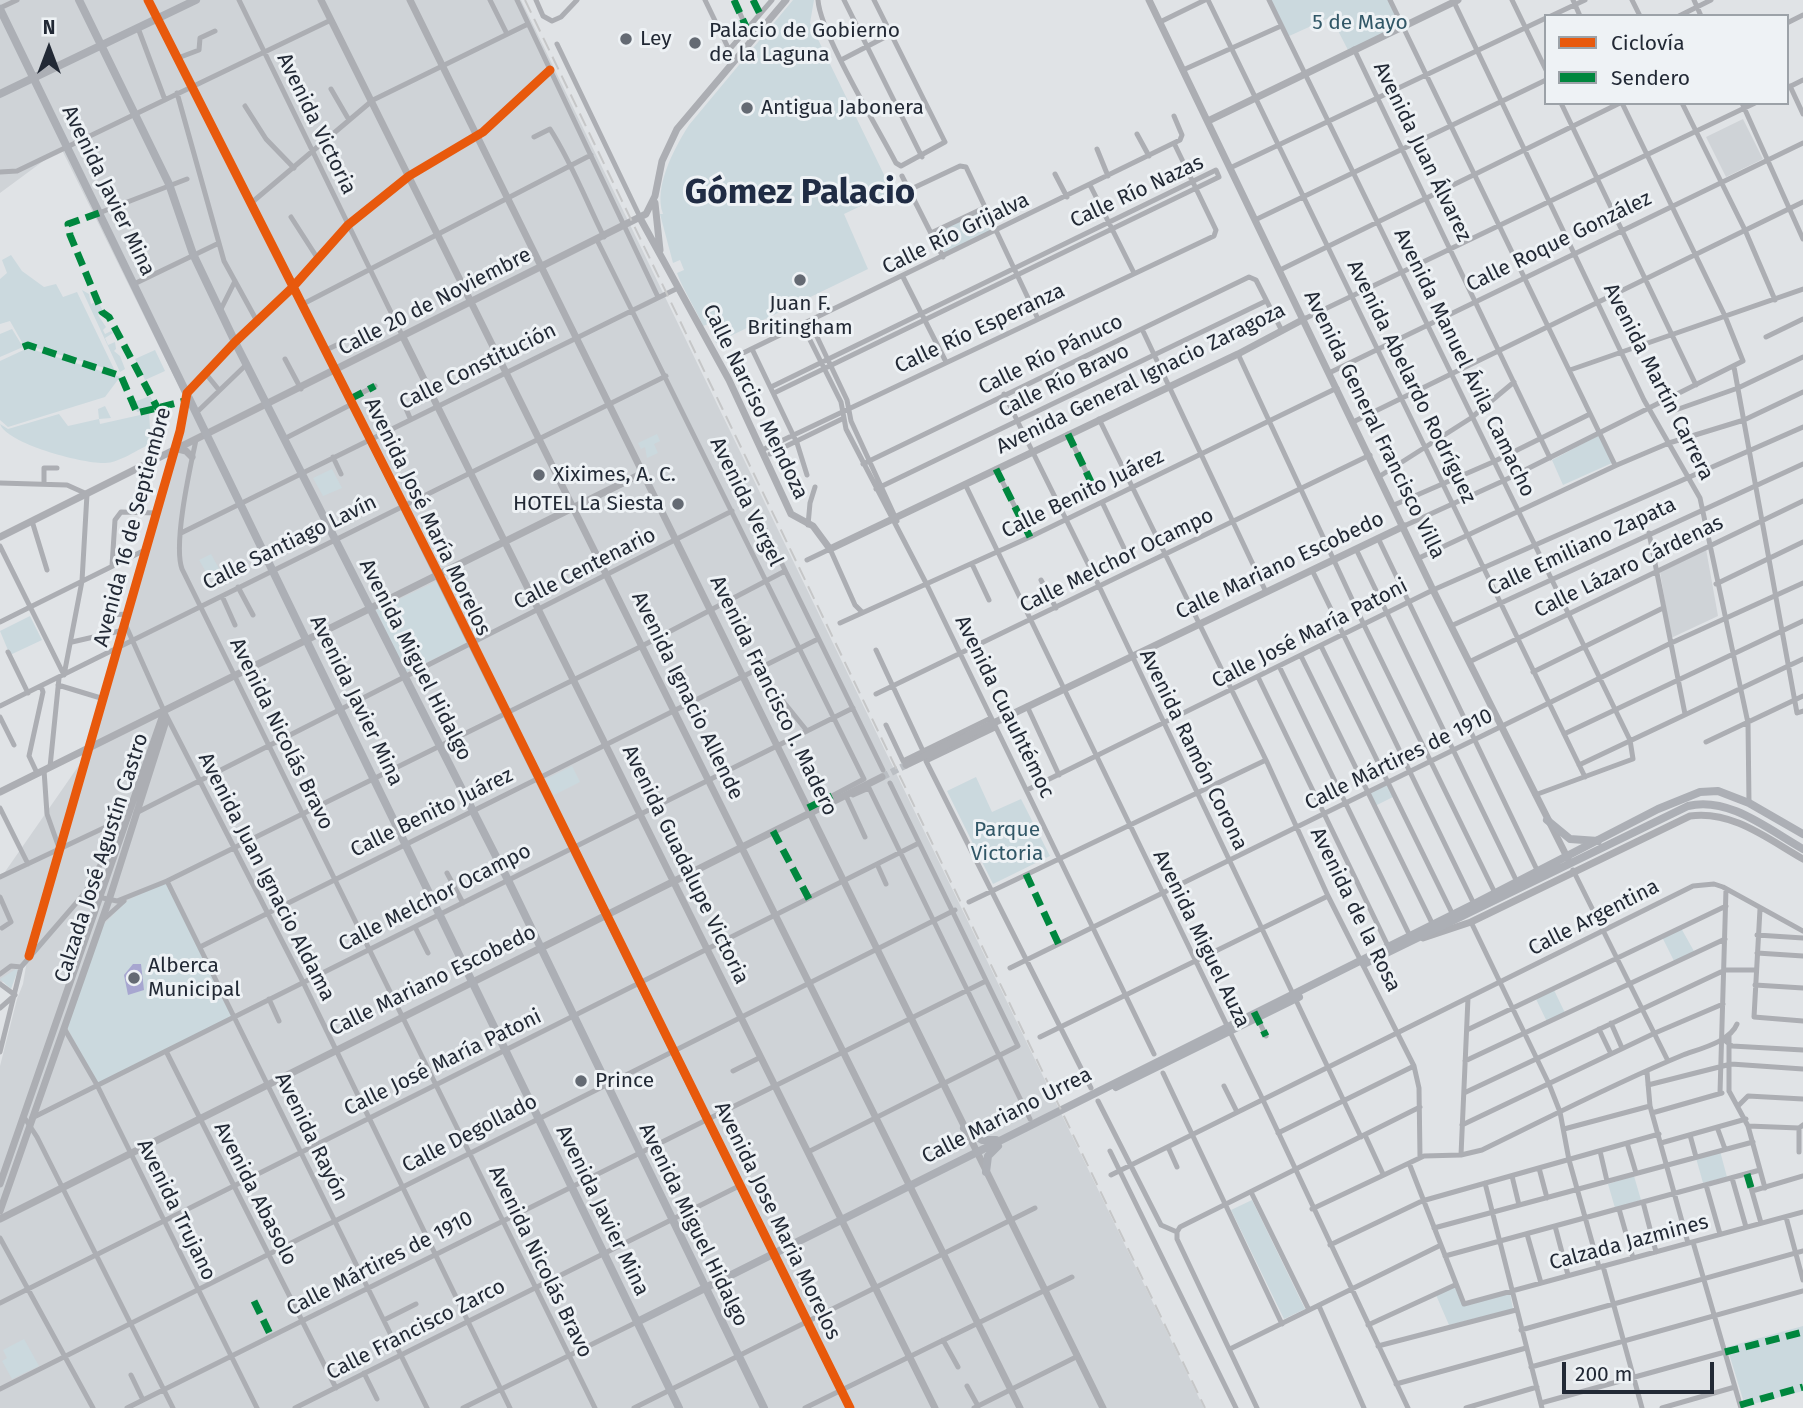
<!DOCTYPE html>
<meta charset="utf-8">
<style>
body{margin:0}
#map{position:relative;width:1803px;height:1408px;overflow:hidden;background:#e0e3e6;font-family:"Fira Sans",sans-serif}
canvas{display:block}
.legend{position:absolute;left:1544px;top:14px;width:245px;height:91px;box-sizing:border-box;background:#eef2f5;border:2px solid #9ca2a8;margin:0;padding:9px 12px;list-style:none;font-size:21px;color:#222935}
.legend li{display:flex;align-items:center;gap:14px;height:35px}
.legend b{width:35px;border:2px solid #9ca2a8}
.north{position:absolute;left:14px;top:14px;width:70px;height:70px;-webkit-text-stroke:5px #eef2f5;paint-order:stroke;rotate:0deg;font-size:19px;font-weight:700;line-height:28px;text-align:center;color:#222935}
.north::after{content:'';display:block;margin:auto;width:24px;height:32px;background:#222935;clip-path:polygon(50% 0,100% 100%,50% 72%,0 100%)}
.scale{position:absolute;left:1562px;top:1362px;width:152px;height:32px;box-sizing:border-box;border:4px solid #222935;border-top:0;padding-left:9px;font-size:21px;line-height:24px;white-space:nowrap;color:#222935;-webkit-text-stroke:5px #eef2f5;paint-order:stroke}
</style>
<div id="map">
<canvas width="1803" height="1408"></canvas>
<ul class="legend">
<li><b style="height:9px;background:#e8590c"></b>Ciclovía</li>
<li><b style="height:9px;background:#00873e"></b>Sendero</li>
</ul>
<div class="north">N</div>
<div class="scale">200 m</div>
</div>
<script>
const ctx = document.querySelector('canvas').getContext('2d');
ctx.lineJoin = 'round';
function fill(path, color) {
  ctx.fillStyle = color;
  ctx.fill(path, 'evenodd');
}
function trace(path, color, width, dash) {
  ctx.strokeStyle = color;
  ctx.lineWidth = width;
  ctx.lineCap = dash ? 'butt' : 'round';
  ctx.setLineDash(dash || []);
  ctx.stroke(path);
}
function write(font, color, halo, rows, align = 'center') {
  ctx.font = font + ' "Fira Sans",sans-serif';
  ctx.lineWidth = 6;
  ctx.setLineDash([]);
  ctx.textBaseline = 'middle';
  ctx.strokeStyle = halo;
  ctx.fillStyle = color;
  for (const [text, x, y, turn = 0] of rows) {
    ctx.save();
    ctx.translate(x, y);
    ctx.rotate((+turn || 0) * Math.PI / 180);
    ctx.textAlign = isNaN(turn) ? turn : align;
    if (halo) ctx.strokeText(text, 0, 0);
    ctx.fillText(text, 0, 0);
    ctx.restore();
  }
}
fill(new Path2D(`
 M0,0H521L1204,1408H0V1066L17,999L23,984L27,960L0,984V879L91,748L187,410V403L61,148L0,193Z
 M1743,119L1763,159L1726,177L1706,137Z
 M1706,549L1718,616L1671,638L1660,572Z`), '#cfd3d7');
fill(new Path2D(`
 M793,0H814L810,23L892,191L844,214L868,269L716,343L708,324L703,326C695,307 684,292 677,273L684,270L680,260L673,263L660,214H663C653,187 675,147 689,125Z
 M1269,0H1390L1403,26L1349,52L1331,17L1287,37Z
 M986,209L996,229L945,254L936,233Z
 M11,255L22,271L44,287L56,284L63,297L77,292L115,371L23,344L10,321L0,324V279L7,273L2,260Z
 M82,290L89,294L91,304L98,301L103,311L98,315L106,327L103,330L105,334L111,331L113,333L105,338L108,345L115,342L116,349L114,351L120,356L125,369L120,372Z
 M12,329L23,347L0,357V334Z
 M28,348L120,377L105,397L8,427L0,420V361Z
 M155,350L165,371L145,380L135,359Z
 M150,396L157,408L137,412L134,402Z
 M105,406L111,418L99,419L100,424L149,413L151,444C138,449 119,463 105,463C84,464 7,444 0,424L8,429L59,414L68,426L99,419L98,409Z
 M657,434L660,441L654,444L658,453L647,458L645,447L641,449L638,443Z
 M1599,435L1612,463L1563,485L1552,460Z
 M332,469L342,488L323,496L313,478Z
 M211,554L222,574L210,579L199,560Z
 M437,581L467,643L406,672L376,610Z
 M30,616L42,640L10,655L0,631Z
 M572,766L580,782L554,795L546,779Z
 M976,777L992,812L1021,799L1050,856L993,884L947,791Z
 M1387,784L1393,797L1375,806L1369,793Z
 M167,881L235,1016L97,1086L67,1027L102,926L128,900Z
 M1681,928L1695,953L1675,963L1662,937Z
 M16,969L18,970L11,989L0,979Z
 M1554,990L1566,1015L1548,1024L1536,999Z
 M1720,1151L1727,1177L1703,1183L1696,1158Z
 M1634,1176L1641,1200L1615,1208L1608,1184Z
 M1252,1200L1305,1309L1284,1319L1231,1210Z
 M1455,1286L1461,1303L1510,1293L1513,1309L1449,1325L1436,1295Z
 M1803,1326V1391L1745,1406L1727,1347Z
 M24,1339L39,1366L12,1379L2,1361L7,1358L3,1350Z`), '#cbd9de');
fill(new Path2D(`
 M133,964H141L144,990L128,995L124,975Z`), '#a7a6d0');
trace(new Path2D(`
 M882,777L906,765`), '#babec3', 7, [7, 3.5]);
trace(new Path2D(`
 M148,0L336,371
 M239,0L403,337
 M490,0L507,34
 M517,0L658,297
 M536,0L543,16L552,21L561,17L577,0
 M705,0L734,60
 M734,0L747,29
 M753,0L760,14
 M818,0C820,33 878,128 896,163L901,166L945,142L874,0
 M844,0L922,157
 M1208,0L1585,777
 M1269,0L1630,740L1633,759L1535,795
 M1390,0L1615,465
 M1453,0L1644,400L1700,498L1748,723L1749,803
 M1512,0L1546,70
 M1573,0L1580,16
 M1632,0L1640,16
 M1694,0L1701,16
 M0,8L17,0
 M1551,16L1585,0
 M1679,16L1711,0
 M1160,22L1205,0
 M1787,23L1803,15
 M138,28L165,100
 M557,44L640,217
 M1354,49L1550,458
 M729,50L772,0
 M178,58L199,50L200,38L215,31
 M843,59L891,34
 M1183,70L1281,26
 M1790,86L1803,114
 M1787,88L1803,80
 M331,89L349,120
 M177,93L224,261L258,323
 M1561,103L1696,385
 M1682,103L1745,230L1775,300
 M1742,103L1803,239
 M245,106L266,139L294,168
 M1137,134L1149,156
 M534,137L550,129C572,163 586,201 604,237
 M1097,149L1108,176
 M1230,168L1546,18
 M0,172L17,171L331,20
 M1055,174L1067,197
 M902,176L943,257
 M1090,185L1134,273
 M909,190L960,166L966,167L1038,319
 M250,204L373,100L528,24
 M99,213L187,179
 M291,217L318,259
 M1255,220L1546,80
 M931,233L986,207
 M597,240L864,779L832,796
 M1280,270L1620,103
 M903,277L946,362
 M134,284L219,243
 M301,305L591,155
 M220,311L235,281
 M1304,319L1755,103
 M810,322L847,400L851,421L897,521
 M803,326L841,402L846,429L927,585L1154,1054
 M1142,329L1266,592
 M1766,337L1803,319
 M326,350L343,342
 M753,351L797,443L807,475
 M741,354L1180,140L1182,135L1174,116
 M1238,354L1364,625L1495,893
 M285,359L301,389
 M1734,367L1797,713L1803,711
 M1570,370L1803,289
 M1329,373L1803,143
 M206,374L219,390
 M771,387L1216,170L1219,177L774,393
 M1004,394L1099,586L1361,1137
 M401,397L410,418
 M350,399L375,386
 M1662,403L1670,412L1738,388L1803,357
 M196,413L247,364
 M1099,419L1266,760L1328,896L1414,1066L1419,1088L1420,1157
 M1353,422L1803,202
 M1068,434L1092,484
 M284,439L352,404
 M196,440C190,468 173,544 182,569L595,1408
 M762,450L1214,236L1216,230L1174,143
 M770,454L844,418
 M333,457L341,474
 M863,464L1249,277L1256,280L1282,331
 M996,469L1030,537
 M1380,476L1471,418L1514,382
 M0,483L67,485L87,494L82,581L64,675
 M44,484V468H57
 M965,484L1263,1100L1408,1408
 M876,489L1266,301
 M1102,502L1124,548
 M1394,505L1493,462L1590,414
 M758,515L883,770
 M32,521L47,570
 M808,525L810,503L815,487
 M1404,526L1503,481L1743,361L1725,316L1622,103
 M181,533L678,288
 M1649,533L1685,714
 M1378,538L1538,872
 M0,546L64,675
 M1356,549L1517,882
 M1419,558L1617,465L1669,443L1744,420L1803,392
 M807,560L830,549L855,605L862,612
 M972,564L989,600
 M112,566L115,520L121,512L157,513
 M1312,570L1474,904
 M1041,580L1056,608
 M1716,584L1803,542
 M238,587L253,615
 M222,596L235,625
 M109,615L128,614
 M0,622L147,549
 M840,623L1030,537L1337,388
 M126,626L164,711L303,982L510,1408
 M1451,626L1803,464
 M72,642L124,630
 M1321,646L1453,915
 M876,650L923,751
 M8,652L28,693
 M1301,656L1433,925
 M1469,662L1803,501
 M1279,666L1410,936
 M1533,672L1663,608
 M1258,677L1388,946
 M58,685L104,699
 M876,694L1370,455
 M782,700L807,731
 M0,706L666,376
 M1027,706L1059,775
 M0,717L14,745
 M886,725L903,761L991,718
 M995,728L926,761L1091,1088
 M1564,734L1803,621
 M1706,742L1803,696
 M1579,765L1803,659
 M50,767L59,678
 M44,770L47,814L58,845
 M37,773L29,756L43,692L41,686
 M1027,790L1433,590L1803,427
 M853,795L869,788L1030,1119
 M847,798L865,837
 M0,808L28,864
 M136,813L732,511
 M877,864L886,884
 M1573,870L1668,1061
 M447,873L463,903
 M0,877L127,817
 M167,881L427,1408
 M84,894L117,901L167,881L642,646L785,571
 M0,897L11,922L2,928
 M969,902L1266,760
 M1760,909L1754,1017L1803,1021
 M103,920L124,901
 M1471,922L1549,1084L1560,1112L1569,1160L1599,1267
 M415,927L428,953
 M1757,935L1803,938
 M200,947L818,639
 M1757,953L1803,956
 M29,956L180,431L187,393L235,342L292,288L348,225L409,176L483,132L550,70
 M1010,968L1669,644L1803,583
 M0,974L11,966L21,967
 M0,984L15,995
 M1755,985L1803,988
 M269,999L279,1021
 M0,1008L15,995
 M1256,1015L1266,1036
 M1611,1023L1622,1048
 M64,1028L97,1085L257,1408
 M1599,1029L1611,1054
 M1467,1030L1726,906
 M1040,1037L1328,896
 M1723,1039L1732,1046L1803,1050
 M166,1051L336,1388
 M0,1052L21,967L84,894L106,854L116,847
 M1465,1061L1725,939
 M733,1071L761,1057
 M1647,1072L1650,1106L1688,1243
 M1163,1073L1282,1324
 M1648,1085L1731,1064L1803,1069
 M1224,1086L1237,1112
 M1729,1091L1748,1126L1765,1188
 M1729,1091V1035
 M1464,1093L1725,970H1755
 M1720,1093L1726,889
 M1098,1101L1161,1225L1177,1232
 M1739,1105L1748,1096L1803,1099
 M1652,1113L1722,1093
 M24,1117L37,1137L173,1408
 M32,1118L853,708
 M1462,1125L1655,1033L1723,1004
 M1748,1126L1799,1128L1803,1125
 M1717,1127L1725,1149
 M1799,1128V1152
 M1564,1129L1650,1106
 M1278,1133L1414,1066
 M1365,1135L1383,1174
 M1690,1135L1696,1157
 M1627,1143L1636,1173
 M1661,1143L1746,1119
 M1168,1147L1177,1167
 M1110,1151L1236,1408
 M1600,1151L1607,1181
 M808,1152L1018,1046L890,783
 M1461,1155L1468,998
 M1409,1163L1464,1304L1803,1212
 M1539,1168L1547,1198
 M1747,1174L1761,1223
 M1111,1175L1693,886L1714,884L1723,887L1803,931
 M1512,1176L1519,1205
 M1732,1178L1746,1227
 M1485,1183L1542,1408
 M1706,1185L1720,1234
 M1752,1191L1803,1176
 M1252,1194L1309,1310
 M1643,1202L1656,1252
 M1312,1209L1424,1156L1461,1155L1482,1150C1548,1118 1615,1083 1683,1055C1699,1049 1730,1042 1737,1024
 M1619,1209L1633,1258
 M1786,1217L1803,1280
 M1555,1226L1568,1275
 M1434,1228L1753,1142
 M1177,1232L1180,1227L1420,1107
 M1177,1232V1239L1257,1408
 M1527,1234L1541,1283
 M0,1238L93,1408
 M1693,1242L1741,1408
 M1330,1245L1422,1201L1659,1134
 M1445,1256L1760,1170
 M1603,1266L1642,1408
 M0,1303L919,843
 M1319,1306L1364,1408
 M384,1320L416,1304
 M1368,1325L1455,1285
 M1521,1330L1803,1251
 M943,1340L958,1367
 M1378,1346L1516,1310
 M1230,1349L1441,1245
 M1531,1367L1803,1291
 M364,1373L377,1399
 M131,1375L143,1400
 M1396,1384L1526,1348
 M967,1386L978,1406
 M0,1389L955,910
 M1541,1403L1725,1352
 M127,1408L986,981
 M295,1408L739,1186
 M463,1408L637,1322
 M634,1408L1035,1208
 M805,1408L1072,1277
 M974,1408L1078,1356
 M1466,1408L1537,1387
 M1662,1408L1735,1387`), '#acaeb3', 5);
trace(new Path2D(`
 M321,0L1020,1408
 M410,0L1103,1408
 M1149,0L1433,590L1569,861
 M1208,121L1458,0
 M655,203L660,250
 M640,218L729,380L791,514L813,526L830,549L1238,354L1304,319
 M403,337L935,1408
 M336,371L850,1408
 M178,449L186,451L192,457
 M0,537L646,214L655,196L662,161L677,129L786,0
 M906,765L1404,526
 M0,792L643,473
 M113,824L118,825L121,836
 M1423,938L1471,922L1690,816C1732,810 1768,839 1803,859
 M0,1184L164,712
 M0,1211L109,900L165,724L164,711
 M0,1219L882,777`), '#acaeb3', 7);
trace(new Path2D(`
 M79,0L169,184L193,254L235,342L508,880L764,1408
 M0,9L679,1408
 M0,94L196,0
 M1547,820L1570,839L1598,841
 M1364,964L1688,806C1729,796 1769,830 1803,849
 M1116,1087L1299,997
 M964,1128L982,1140H996
 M986,1172L988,1156L998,1146
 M637,1322L1474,904L1658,809L1700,792L1718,791L1749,803L1803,834`), '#acafb5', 8);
trace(new Path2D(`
 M525,0L1205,1408`), '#c6c7c8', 2, [14, 7]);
trace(new Path2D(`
 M734,0L747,29
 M753,0L760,14
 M99,213L68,224L70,235L102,312L109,317L158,409
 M23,347L28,345L121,376L137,413L185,401
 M350,399L375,386
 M1068,434L1092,484
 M996,469L1030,537
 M808,808L832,796
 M773,831L809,899
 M1026,874L1059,945
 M1254,1012L1266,1036
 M1747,1174L1752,1191
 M254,1301L271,1336
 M1725,1352L1803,1332
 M1740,1405L1803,1387`), '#00873e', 7, [14, 7]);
trace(new Path2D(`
 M148,0L439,575L850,1408
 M29,956L180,431L187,393L235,342L292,288L348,225L409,176L483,132L550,70`), '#e8590c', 9);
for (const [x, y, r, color] of [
 [626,39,7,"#646a73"],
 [695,43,7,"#646a73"],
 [747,108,7,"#646a73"],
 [800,280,7,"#646a73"],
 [539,475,7,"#646a73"],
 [678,504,7,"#646a73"],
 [134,978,7,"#646a73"],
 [581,1081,7,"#646a73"]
]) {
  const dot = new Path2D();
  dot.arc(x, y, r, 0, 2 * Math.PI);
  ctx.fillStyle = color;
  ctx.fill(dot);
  trace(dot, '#eef2f5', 2.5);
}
write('21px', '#315767', '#eef2f5', [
 ["5 de Mayo",1360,23],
 ["Parque",1007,830],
 ["Victoria",1007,854]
]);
write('21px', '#222935', '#eef2f5', [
 ["Palacio de Gobierno",709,31],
 ["de la Laguna",709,55],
 ["Ley",640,39],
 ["Antigua Jabonera",761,108],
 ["Juan F.",800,304,"center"],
 ["Britingham",800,328,"center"],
 ["Xiximes, A. C.",553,475],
 ["HOTEL La Siesta",664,504,"right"],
 ["Alberca",148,966],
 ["Municipal",148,990],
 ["Prince",595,1081]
], 'left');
write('21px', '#222935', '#eef2f5', [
 ["Avenida Victoria",316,124,64],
 ["Avenida Juan Álvarez",1422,152,64],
 ["Avenida Javier Mina",108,191,64],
 ["Calle Río Nazas",1137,192,-25],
 ["Calle Río Grijalva",956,234,-26],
 ["Calle Roque González",1559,242,-26],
 ["Calle 20 de Noviembre",435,302,-27],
 ["Calle Río Esperanza",980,329,-25],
 ["Calle Río Pánuco",1051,355,-26],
 ["Avenida Manuel Ávila Camacho",1464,363,64],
 ["Calle Constitución",478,367,-26],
 ["Avenida General Ignacio Zaragoza",1141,379,-26],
 ["Calle Río Bravo",1064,381,-26],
 ["Avenida Abelardo Rodríguez",1411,382,64],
 ["Avenida Martín Carrera",1658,382,63],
 ["Calle Narciso Mendoza",755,402,64],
 ["Avenida General Francisco Villa",1374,425,64],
 ["Calle Benito Juárez",1083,494,-26],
 ["Avenida Vergel",746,502,64],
 ["Avenida José María Morelos",427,517,64],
 ["Avenida 16 de Septiembre",133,527,-75],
 ["Calle Santiago Lavín",290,543,-26],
 ["Calle Emiliano Zapata",1582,547,-25],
 ["Calle Melchor Ocampo",1117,561,-26],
 ["Calle Mariano Escobedo",1280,566,-25],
 ["Calle Lázaro Cárdenas",1629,567,-26],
 ["Calle Centenario",585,569,-27],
 ["Calle José María Patoni",1310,634,-27],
 ["Avenida Miguel Hidalgo",415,660,63],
 ["Avenida Ignacio Allende",687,696,64],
 ["Avenida Francisco I. Madero",773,696,64],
 ["Avenida Javier Mina",356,701,64],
 ["Avenida Cuauhtémoc",1004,707,64],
 ["Avenida Nicolás Bravo",281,734,64],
 ["Avenida Ramón Corona",1193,750,64],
 ["Calle Mártires de 1910",1399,760,-26],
 ["Calle Benito Juárez",432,813,-26],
 ["Calzada José Agustín Castro",102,858,-72],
 ["Avenida Guadalupe Victoria",685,865,64],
 ["Avenida Juan Ignacio Aldama",266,877,63],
 ["Calle Melchor Ocampo",435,898,-27],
 ["Avenida de la Rosa",1355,910,64],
 ["Calle Argentina",1594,918,-27],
 ["Avenida Miguel Auza",1201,939,64],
 ["Calle Mariano Escobedo",433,981,-26],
 ["Calle José María Patoni",443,1063,-26],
 ["Calle Mariano Urrea",1007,1116,-27],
 ["Calle Degollado",470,1134,-27],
 ["Avenida Rayón",311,1137,64],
 ["Avenida Abasolo",255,1194,63],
 ["Avenida Trujano",176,1210,64],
 ["Avenida Javier Mina",602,1211,64],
 ["Avenida Jose Maria Morelos",777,1221,64],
 ["Avenida Miguel Hidalgo",693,1225,64],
 ["Calzada Jazmines",1629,1243,-15],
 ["Avenida Nicolás Bravo",540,1262,64],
 ["Calle Mártires de 1910",380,1264,-27],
 ["Calle Francisco Zarco",416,1330,-27]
]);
write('bold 35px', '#202c44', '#eef2f5', [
 ["Gómez Palacio",800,193]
]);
</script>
